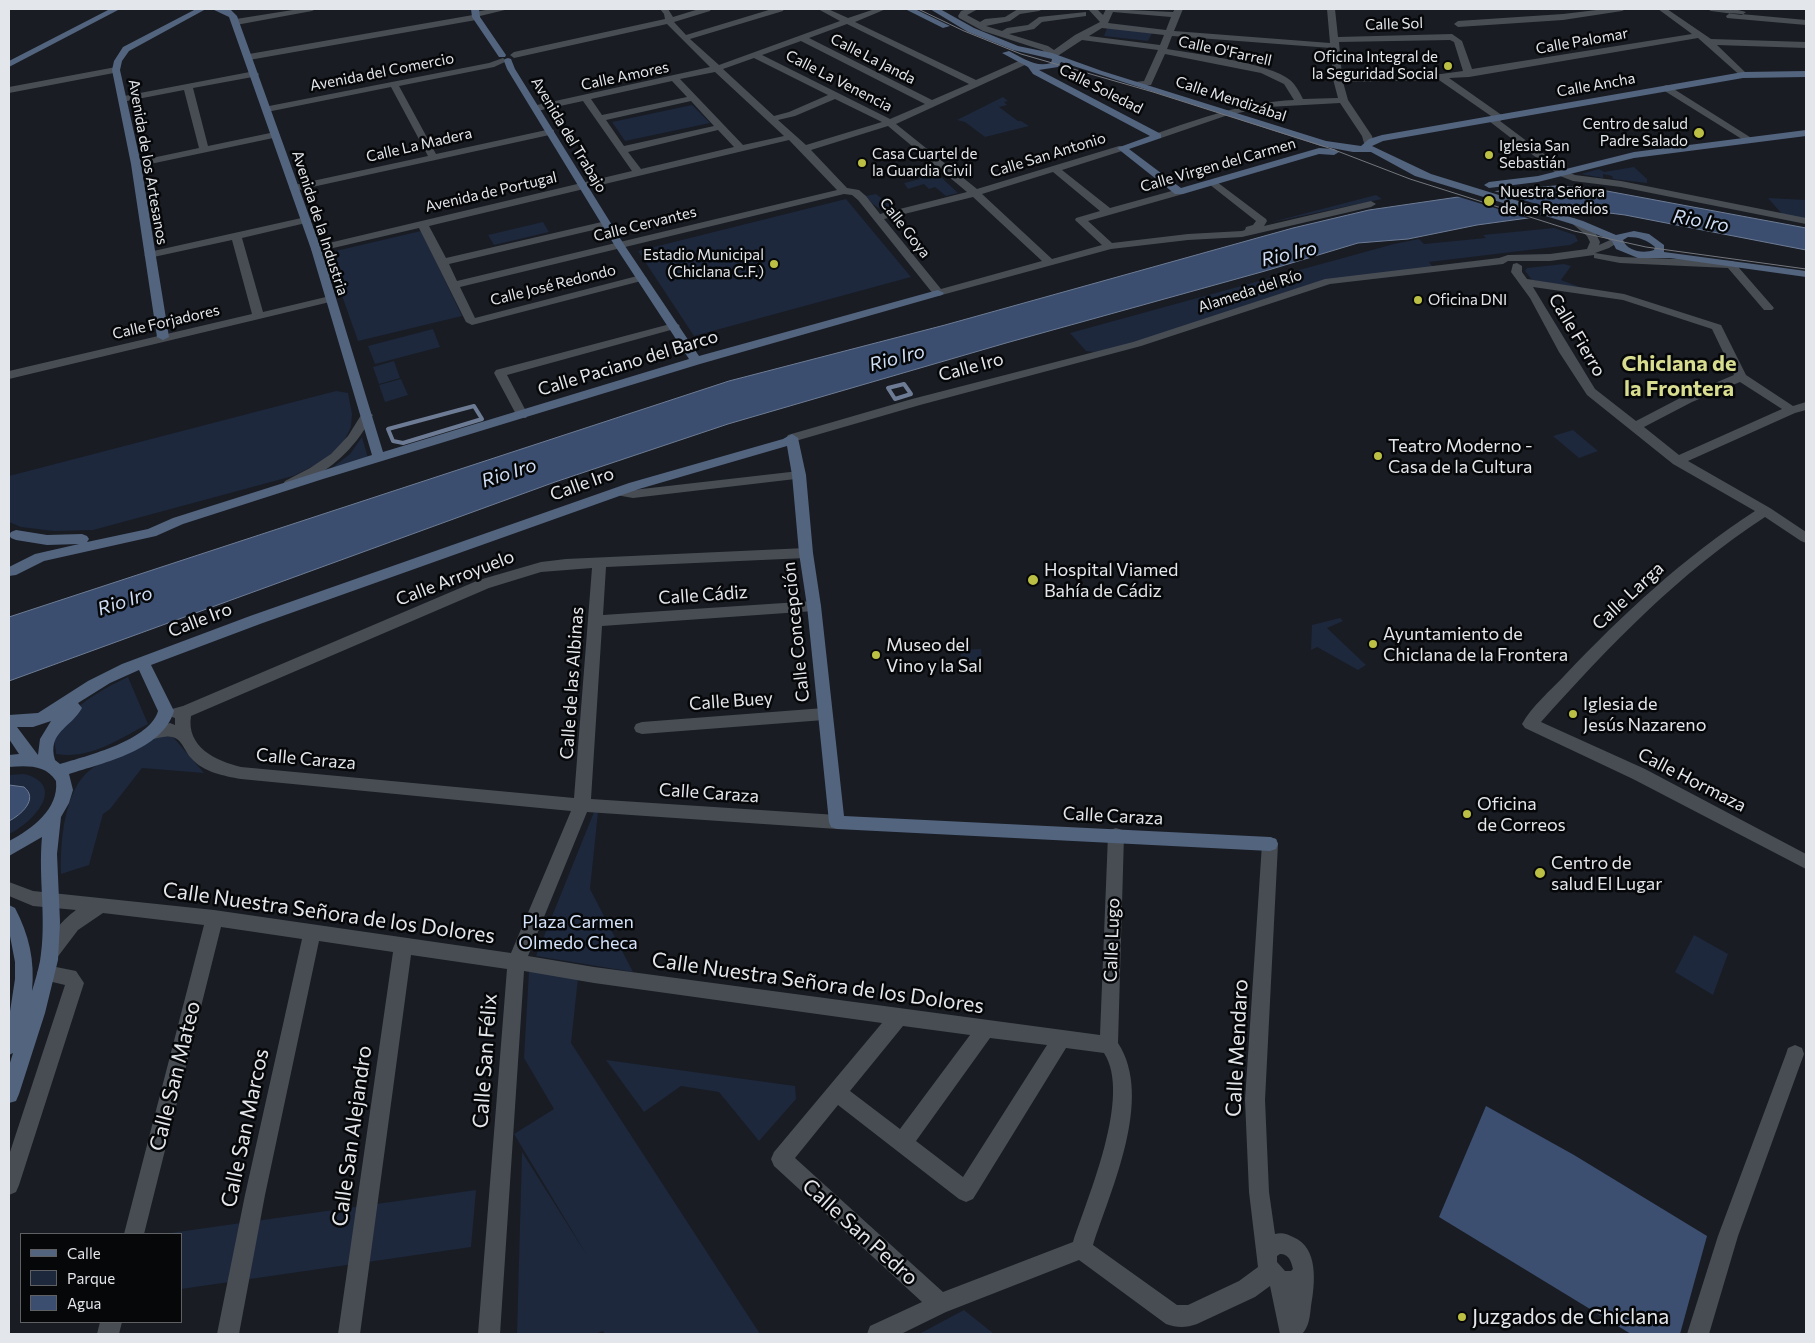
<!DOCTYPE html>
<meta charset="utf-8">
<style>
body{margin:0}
#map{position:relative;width:1815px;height:1343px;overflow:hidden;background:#191c23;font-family:Commissioner,sans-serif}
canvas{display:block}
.frame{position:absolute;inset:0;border:10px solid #e3e6ea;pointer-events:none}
.legend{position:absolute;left:20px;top:1233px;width:162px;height:90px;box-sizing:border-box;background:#060709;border:1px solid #5e6063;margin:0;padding:6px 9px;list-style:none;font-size:15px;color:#e3e6ea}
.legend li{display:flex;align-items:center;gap:10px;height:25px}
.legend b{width:25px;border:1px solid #5e6063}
</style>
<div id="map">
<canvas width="1815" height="1343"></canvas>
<div class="frame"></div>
<ul class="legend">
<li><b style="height:6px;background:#53647f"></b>Calle</li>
<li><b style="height:14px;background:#1d283c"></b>Parque</li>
<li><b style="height:14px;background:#3b4e6f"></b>Agua</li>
</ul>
</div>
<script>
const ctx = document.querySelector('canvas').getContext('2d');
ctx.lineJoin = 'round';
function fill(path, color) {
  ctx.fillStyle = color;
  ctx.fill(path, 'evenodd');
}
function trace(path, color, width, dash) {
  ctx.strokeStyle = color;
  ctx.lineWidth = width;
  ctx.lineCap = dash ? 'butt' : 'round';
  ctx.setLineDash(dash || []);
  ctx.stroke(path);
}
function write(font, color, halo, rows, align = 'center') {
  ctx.font = font + ' Commissioner,sans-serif';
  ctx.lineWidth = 5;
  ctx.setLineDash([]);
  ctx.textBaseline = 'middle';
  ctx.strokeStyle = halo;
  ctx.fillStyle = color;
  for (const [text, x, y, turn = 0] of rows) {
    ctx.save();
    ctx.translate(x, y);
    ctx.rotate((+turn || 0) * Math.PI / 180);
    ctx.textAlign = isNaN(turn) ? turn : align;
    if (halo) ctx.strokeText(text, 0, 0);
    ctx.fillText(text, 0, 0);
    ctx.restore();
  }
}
fill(new Path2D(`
 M1107,28L1152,33L1148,41L1104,36Z
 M1003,97L1008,101L1004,102L1007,105L999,107L1018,121H1021L1029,126L985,137L965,122L957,120Z
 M692,105L710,123L625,141L612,122Z
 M929,166L958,193L946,196L935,187L929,189L924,184L908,189L904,183L920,179L912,170Z
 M1634,167L1647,179V183L1613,179L1612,176L1603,174V178L1581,174L1599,169L1604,172Z
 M876,194L897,210C882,212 875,208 866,196Z
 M1376,195L1382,199L1268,223Z
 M1768,198L1806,200V219L1782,214Z
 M846,199L911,277L694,336L638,251Z
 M543,222L549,232L494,245L488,235Z
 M1554,228L1575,235L1578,241L1570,245L1429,262L1433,267L1329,281L1137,344L1094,352L1086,351L1070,333L1394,244L1419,239L1424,244L1486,238L1483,235Z
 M421,231L462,316L358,341L327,253Z
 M1564,264L1571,266L1561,280L1582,288L1532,280L1525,271L1527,268Z
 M433,329L440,347L375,364L368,346Z
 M394,361L400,378L379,384L373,367Z
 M401,379L408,395L385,402L379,385Z
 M336,391L348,393L352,414L351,427L344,441L325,460L293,476L93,530L54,531L21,527L9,522V476Z
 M1573,430L1598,451L1579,458L1553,436Z
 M362,437L368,458L332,468L350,454Z
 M1340,618L1343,621L1327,628L1366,665L1358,670L1317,647L1311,650L1312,625Z
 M981,649L983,668L963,670L960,650Z
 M128,677L148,724C119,739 90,760 56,754C56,749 54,743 55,739C65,709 102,689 128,677Z
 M159,736L173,737L204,773L142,768L110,809L103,814L89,865L61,874C60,843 64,790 90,770C107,757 138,745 159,736Z
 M24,774C68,785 33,823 9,834V775Z
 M594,812H598L590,889L633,972L536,956Z
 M1694,935L1728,954L1713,995L1675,972Z
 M529,971L578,978L571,1043L760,1334H605L603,1331L595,1334H517L522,1152L588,1257L514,1134L554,1109L524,1058Z
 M606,1060L795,1086L796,1099L759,1141L719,1092L681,1086L644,1112Z
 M476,1190L471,1247L181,1289V1234H163Z
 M964,1310L994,1334H919Z`), '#1d283c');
fill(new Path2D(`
 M1486,1106L1574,1155L1707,1236L1680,1334H1631L1439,1217Z`), '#3c4f71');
const water = new Path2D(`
 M1557,186L1596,189L1806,228V250L1625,215L1586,210L1477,225L1408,239L1358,243L1265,271L1006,343L728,424L555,482L9,681V617L729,381L945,325L1293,228L1369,210L1513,189Z
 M9,785L24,787C39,799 21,815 9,821Z`);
fill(water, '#3b4e6f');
trace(water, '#6d7c94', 1);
fill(new Path2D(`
 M1491,190L1572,215L1534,220L1456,196Z`), '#191c23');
trace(new Path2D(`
 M904,384L911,394L895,399L888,388Z
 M474,406L482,419L403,443L393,441L388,429Z`), '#6d7c94', 4);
fill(new Path2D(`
 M299,9H316L312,11L236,25L232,22L236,19Z
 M492,9H509L480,16L479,19L476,20L249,60L245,57L249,54L473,15L474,12Z
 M660,9H668L673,17L699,9H711L710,11L674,22L686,35L772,9H784L783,11L690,39L719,65L840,21L818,9H828L848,18L875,9H886L855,22L976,80L1021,60H1027V64L896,124L977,189L1119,146H1125V150L1062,170L1110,208L1179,189L1184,192L1183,194L1088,221L1112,243L1188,234L1242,231L1245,230L1246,227L1253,225L1256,221L1209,184L1208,182L1213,179L1266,219L1267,221L1264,226L1371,201L1376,204L1371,207L1242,237L1188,240L1111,249L938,296L934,295L858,200L852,195L844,194L460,287L475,318L641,275L647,278L645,280L472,325L466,322L419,228L316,252L312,251L311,249L312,247L632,171L583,101L537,111L532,108L537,105L710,67L667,24L514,58L510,55L514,52L665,19L664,14ZM847,24L969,84L932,100L809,38ZM801,41L925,104L890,119L762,55ZM754,58L828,95L789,112L774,116L723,69ZM715,72L784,136L743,145L680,79ZM672,81L687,97L602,115L591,99ZM835,99L882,122L806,145L778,120L795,116ZM691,101L714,126L624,146L606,120ZM888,126L967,192L880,214L866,196L859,190L847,188L811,150ZM718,130L734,147L641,169L628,152ZM789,140L837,190L457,281L449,264L606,227L611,224L606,221L446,258L429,226ZM1053,172L1100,211L1076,218L1075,220L1102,245L1052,259L982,194ZM973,197L1042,261L941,289L884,219Z
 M967,9H978L967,15L980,22L985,19L1005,17L1018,9H1043L1039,11L1020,14L1010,21L986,26L1002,31L1007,28L1028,25L1039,17L1086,12V16L1042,22L1034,29L1009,34L1048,46L1054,50L1075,35L1100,22L1088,9H1097L1103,15L1106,9L1173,12L1175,9H1183L1174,31L1330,43L1327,9H1335L1338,37L1452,34L1462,41L1472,69L1692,34L1658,9H1667L1711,39L1806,42V48L1717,45L1746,73V77L1743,78L1698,38L1469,77L1449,78L1503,116L1505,118L1500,121L1568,172L1575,175L1621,181L1806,218V224L1621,187L1573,181L1560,176L1489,121L1487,119L1491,116L1439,80L1343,82L1348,100L1372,136L1374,143L1369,146L1364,143L1362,136L1340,103L1268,107L1228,115L1161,138H1155V134C1201,118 1245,102 1294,100L1284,84L1261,73L1165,54L1151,85L1135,86V82L1144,81L1158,50L1082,40L1053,59L1042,50L983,31L959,18L958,16L961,11ZM1113,12L1171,17L1166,30L1108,23ZM1102,28L1164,35L1160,45L1089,36ZM1172,36L1331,48L1333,79L1338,98L1303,99C1300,93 1296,85 1290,80C1270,63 1196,54 1167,49ZM1450,40L1454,42L1463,71L1441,74L1342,76L1339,42Z
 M1605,9H1626L1622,11L1563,20L1458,27L1454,24L1458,21L1563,14Z
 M1707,9H1734L1746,12L1742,15L1711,11Z
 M1730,13L1806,20V25L1727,18L1726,16Z
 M503,58L507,61L494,67L399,86L436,154L551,129L554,130V134L294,191L289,188L294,185L428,156L391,87L267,112L264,111V107L489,63Z
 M116,67L120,70L119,72L9,93V87Z
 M255,71L259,74L258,76L193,88L208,146L275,132L278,133V137L136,167L133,166V162L199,148L184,90L122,102L119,101V97Z
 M1666,85L1669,86L1753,139L1748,142L1745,141L1663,90L1661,88Z
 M306,217L310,218L311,220L310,222L242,238L263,312L330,296L336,299L334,301L9,379V371L252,314L232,240L149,258L144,255L149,252Z
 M1574,218L1595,232L1600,242L1599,245L1617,237L1622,240L1609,248L1595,253L1620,257L1733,261L1774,308L1772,310H1764L1728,268L1620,263L1594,258V255L1550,261H1508L1503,264L1330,284L1141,346L920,405L792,442L786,438L788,435L912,399L1133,342L1325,279L1499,258L1508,255L1550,254L1587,249L1590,242L1587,236L1569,221Z
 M1517,263L1522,266V272L1527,279L1624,294L1721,325L1746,375L1793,406L1806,402V410L1795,413L1688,461L1770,508L1806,532V543L1801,541L1765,517C1679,573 1609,646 1541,722L1645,769L1806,854V869L1633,779L1525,728L1522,724C1532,706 1551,690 1565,675C1623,614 1684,557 1755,511L1673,464L1587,395L1559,352L1530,298L1511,272L1513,264ZM1533,287L1623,300L1712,329L1734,375L1684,396L1636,421L1595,389ZM1740,382L1782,409L1679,455L1644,427L1692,402Z
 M674,323L678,324L680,326L678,328L507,375L528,415L526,418H518L494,373L496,370Z
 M367,411L373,415C357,445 337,465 307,481C300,484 293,489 285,487L283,484L285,481L310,468L331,454L348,436L363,412Z
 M799,471L806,475L804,478L633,498L616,495L614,492L616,489L633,490Z
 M806,548L811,550L813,553L811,556L806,558L606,567L603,615L814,601L819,602L821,606L819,610L814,611L602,626L591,799L837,815L843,817L845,822L843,827L837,829L587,812L528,956L594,967L1100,1035L1108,835L1110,830L1116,828L1122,830L1124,835L1118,1043C1154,1098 1111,1189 1093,1245L1177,1305H1188L1239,1281L1258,1267L1249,1192L1245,1100L1262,844L1264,839L1270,837L1276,839L1278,844L1265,1100L1269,1192L1275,1234C1282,1232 1287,1234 1293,1237C1319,1247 1315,1284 1311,1306C1310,1316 1309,1327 1302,1334H1280L1270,1286L1255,1297L1197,1324C1186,1328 1177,1328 1166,1324L1079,1260L946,1312L901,1334H867L870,1326L922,1302L774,1166L771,1159L774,1152L882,1023L594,983L524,971L500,1334H478L507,969L411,955L360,1334H338L393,952L319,941L265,1195L239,1334H217L245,1195L302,939L221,927L144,1234H124L204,925L103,913L78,930L56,959L50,961L44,959L41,953C49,936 61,921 76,910L33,906L9,896V882L33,891L214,910L511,953L571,811L241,779C224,776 203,772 191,758C186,753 183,743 177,739C165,732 156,742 143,738L141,734L143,730L170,723L175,725V718L172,717L169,713L172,709L183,706L479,580L541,562L566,559ZM592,568L574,798L241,767C216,761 186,747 191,716L489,588L541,572ZM903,1026L970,1035L900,1129L850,1091ZM990,1038L1047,1045L963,1177L916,1141ZM1066,1048L1104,1053C1132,1096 1088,1196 1073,1242L943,1292L795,1158L838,1105L959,1199L966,1202L973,1199ZM1280,1254C1289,1254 1291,1261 1293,1269L1291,1271H1285L1277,1262V1256Z
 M824,708L829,710L832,714L829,718L824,720L642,734L636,732L634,728L636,724L642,722Z
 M46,965L76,971L84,983L19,1185L16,1192L9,1195V1155L65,985L40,979L37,973L40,967Z
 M1795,1045L1802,1048L1804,1054L1738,1236L1709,1334H1687L1718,1236L1786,1054L1788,1048Z
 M100,1322H122L119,1334H97Z`), '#484d54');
fill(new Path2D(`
 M110,9H120L9,67V61Z
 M196,9H206L129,51L122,61L120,70L141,164L169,337L163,340L157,337L131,164L112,70L114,61L123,47Z
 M212,9L231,10L237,16L321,249L383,452L689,359L615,246L507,69L504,61L505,59L508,58L511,59L515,69L625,246L699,356L934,291L938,290L944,293L942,295L700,364L323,479L183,524L156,536L44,561L16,575L9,576V567L35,554L79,544L47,545L16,540L11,538L9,535L11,532L16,530L47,535L82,534L87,536L89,539L87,542L148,529L173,518L372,455L311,249L229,17Z
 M471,9H479L480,17L506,55L505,57H499L472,17Z
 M905,9H915L950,26L943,28Z
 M930,9H940L974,28L1018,46L1052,53L1102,71L1326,141L1361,146L1369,139L1382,135L1743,72L1806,71V77L1743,78L1383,141L1372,146L1431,174L1583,221L1616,235L1634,231L1649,234L1664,245V252L1806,271V277L1670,258H1638L1616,249L1612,241L1575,225L1415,176L1371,152H1353L1321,146L1061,62L1058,67L1039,70L1161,134V138L1129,149L1181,188L1319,148L1334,149L1339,152L1334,155L1319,154L1183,194H1175L1117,148L1150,136L1033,74L1028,67L1002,53L1009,51C1023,58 1036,68 1051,63L1052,59L1013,50L968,32ZM1628,237C1639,237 1647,240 1655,247L1654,250C1643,254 1627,251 1623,240Z
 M1806,130V136L1634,158L1538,182L1489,188L1484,185L1489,182L1538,176L1634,152Z
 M792,434L798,438L806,475L813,553L821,606L844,816L1270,837L1276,839L1278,844L1276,849L1270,851L837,829L831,827L829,822L807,606L799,553L792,475L787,446L639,489L260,624L151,665L174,711C163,750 103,763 69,774L73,790L69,803L61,817L57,854L60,922L58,960L45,1013L19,1094L16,1101L9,1103V1066L13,1053L9,1055V1018L15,979V962L9,931V905L15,908C29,935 35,960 32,991C35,981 38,971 40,961C47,920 38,878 42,837L9,856V841C32,829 59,809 56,781C45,764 26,766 9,767V755L19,754L9,739V715L38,713L88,681L122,664L250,616L629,483L783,439ZM139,670L158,711C150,740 87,756 60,764L55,760C47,732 71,728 82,708L78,703L110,683ZM51,721L40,739L38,755L17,727H33Z`), '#53647f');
trace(new Path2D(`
 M918,9L964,31L1021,54L1153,92L1332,149L1410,179L1574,231L1646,247L1806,269`), '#74777d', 1);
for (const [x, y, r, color] of [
 [1448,66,5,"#bbc044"],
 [1699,133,6,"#bbc044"],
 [1489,155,5,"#bbc044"],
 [862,163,5,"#bbc044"],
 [1489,201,6,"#bbc044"],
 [774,264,5,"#bbc044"],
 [1418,300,5,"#bbc044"],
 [1378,456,5,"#bbc044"],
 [1033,580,6,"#bbc044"],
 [1373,644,5,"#bbc044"],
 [876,655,5,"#bbc044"],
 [1573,714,5,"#bbc044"],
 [1467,814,5,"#bbc044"],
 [1540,873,6,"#bbc044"],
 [1462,1317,5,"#bbc044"]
]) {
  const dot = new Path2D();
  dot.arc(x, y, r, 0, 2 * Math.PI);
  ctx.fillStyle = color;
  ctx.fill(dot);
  trace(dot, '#060709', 2);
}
write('15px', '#e3e6ea', '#060709', [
 ["Calle Sol",1394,24,-2],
 ["Calle Palomar",1582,41,-10],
 ["Calle O'Farrell",1225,51,12],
 ["Calle La Janda",873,59,27],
 ["Avenida del Comercio",382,72,-11],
 ["Calle Amores",625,76,-12],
 ["Calle La Venencia",839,81,27],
 ["Calle Ancha",1596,85,-10],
 ["Calle Soledad",1101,89,27],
 ["Calle Mendizábal",1231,99,18],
 ["Avenida del Trabajo",569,135,59],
 ["Calle La Madera",419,145,-13],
 ["Calle San Antonio",1048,155,-17],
 ["Avenida de los Artesanos",148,162,80],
 ["Calle Virgen del Carmen",1218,165,-16],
 ["Avenida de Portugal",491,192,-13],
 ["Avenida de la Industria",320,223,72],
 ["Calle Cervantes",645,224,-14],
 ["Calle Goya",905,228,52],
 ["Calle José Redondo",553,285,-14],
 ["Alameda del Río",1250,291,-18],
 ["Calle Forjadores",166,322,-13]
]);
write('15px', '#e3e6ea', '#060709', [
 ["Oficina Integral de",1438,57,"right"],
 ["la Seguridad Social",1438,74,"right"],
 ["Centro de salud",1688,124,"right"],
 ["Padre Salado",1688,141,"right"],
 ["Iglesia San",1499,146],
 ["Sebastián",1499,163],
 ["Casa Cuartel de",872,154],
 ["la Guardia Civil",872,171],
 ["Nuestra Señora",1500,192],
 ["de los Remedios",1500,209],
 ["Estadio Municipal",764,255,"right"],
 ["(Chiclana C.F.)",764,272,"right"],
 ["Oficina DNI",1428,300]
], 'left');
write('18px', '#e3e6ea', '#060709', [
 ["Calle Fierro",1577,335,59],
 ["Calle Paciano del Barco",628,363,-17],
 ["Calle Iro",971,367,-15],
 ["Calle Iro",582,484,-20],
 ["Calle Arroyuelo",455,578,-21],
 ["Calle Cádiz",703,595,-4],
 ["Calle Larga",1628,596,-43],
 ["Calle Iro",200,620,-21],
 ["Calle Concepción",796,632,-96],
 ["Calle de las Albinas",572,683,-86],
 ["Calle Buey",731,701,-4],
 ["Calle Caraza",306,759,5],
 ["Calle Hormaza",1692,780,27],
 ["Calle Caraza",709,793,4],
 ["Calle Caraza",1113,816,3],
 ["Calle Lugo",1112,940,-88]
]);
write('18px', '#e3e6ea', '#060709', [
 ["Teatro Moderno -",1388,446],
 ["Casa de la Cultura",1388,467],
 ["Hospital Viamed",1044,570],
 ["Bahía de Cádiz",1044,591],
 ["Ayuntamiento de",1383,634],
 ["Chiclana de la Frontera",1383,655],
 ["Museo del",886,645],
 ["Vino y la Sal",886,666],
 ["Iglesia de",1583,704],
 ["Jesús Nazareno",1583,725],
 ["Oficina",1477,804],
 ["de Correos",1477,825],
 ["Centro de",1551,863],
 ["salud El Lugar",1551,884]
], 'left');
write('18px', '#d4e2fa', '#060709', [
 ["Plaza Carmen",578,922],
 ["Olmedo Checa",578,943]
]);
write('italic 19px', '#cfddf5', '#060709', [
 ["Rio Iro",1701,221,10],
 ["Rio Iro",1289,254,-13],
 ["Rio Iro",897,358,-15],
 ["Rio Iro",509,473,-18],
 ["Rio Iro",125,601,-18]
]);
write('21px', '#e3e6ea', '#060709', [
 ["Calle Nuestra Señora de los Dolores",329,913,8],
 ["Calle Nuestra Señora de los Dolores",818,983,8],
 ["Calle Mendaro",1237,1048,-87],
 ["Calle San Félix",485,1061,-86],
 ["Calle San Mateo",175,1076,-76],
 ["Calle San Marcos",245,1128,-78],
 ["Calle San Alejandro",352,1136,-82],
 ["Calle San Pedro",860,1232,42]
]);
write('21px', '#e3e6ea', '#060709', [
 ["Juzgados de Chiclana",1472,1317]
], 'left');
write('bold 22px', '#d8dc8e', '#060709', [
 ["Chiclana de",1679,364],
 ["la Frontera",1679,389]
]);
</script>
